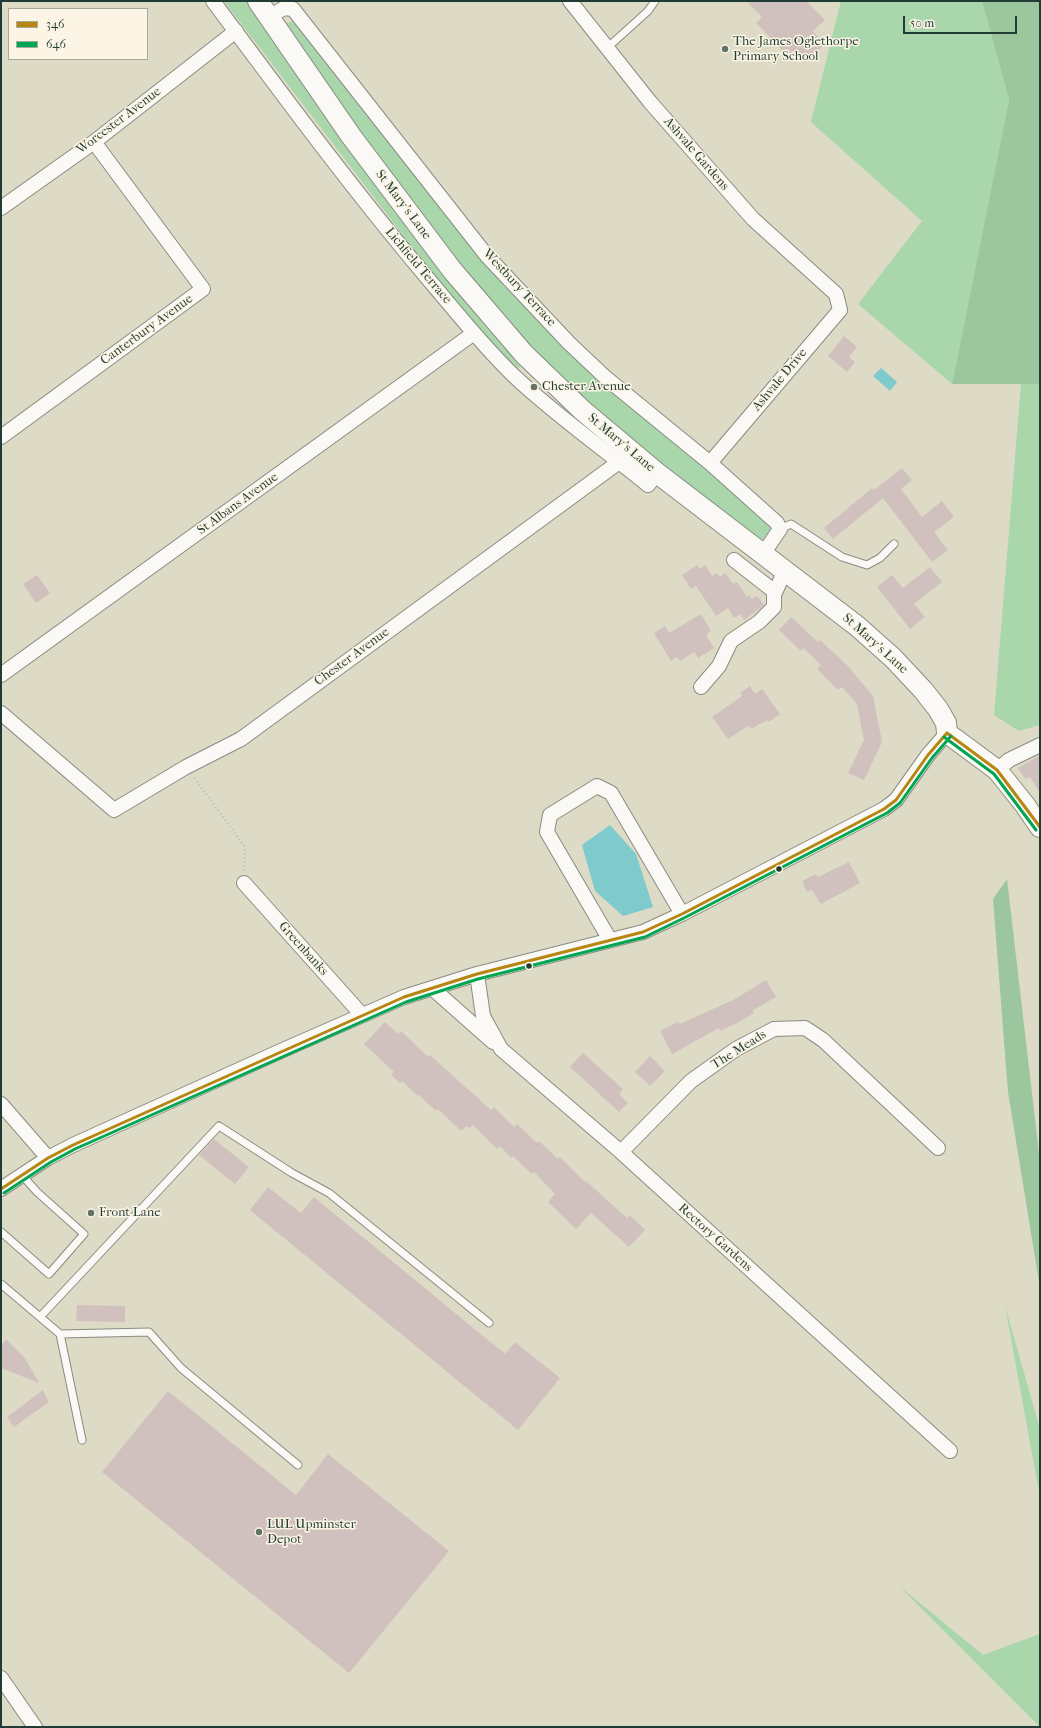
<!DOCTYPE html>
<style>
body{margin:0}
#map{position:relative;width:1041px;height:1728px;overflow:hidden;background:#dddac6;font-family:"IM FELL French Canon",serif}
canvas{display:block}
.frame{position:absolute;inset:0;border:2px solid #1f3d34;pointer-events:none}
.legend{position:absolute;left:8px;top:8px;width:140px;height:52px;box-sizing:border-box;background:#fcf5e5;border:1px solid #a4ab9e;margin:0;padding:5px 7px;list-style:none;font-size:12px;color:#1f3d34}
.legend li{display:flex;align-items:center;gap:8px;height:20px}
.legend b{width:20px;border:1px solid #a4ab9e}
.scale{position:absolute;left:903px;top:16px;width:114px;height:18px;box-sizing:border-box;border:2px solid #1f3d34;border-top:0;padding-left:5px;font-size:12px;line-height:14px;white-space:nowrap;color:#1f3d34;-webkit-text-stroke:3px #fcf5e5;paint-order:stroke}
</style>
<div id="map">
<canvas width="1041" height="1728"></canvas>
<div class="frame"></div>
<ul class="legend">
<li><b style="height:5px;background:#b68610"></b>346</li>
<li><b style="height:5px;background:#00a651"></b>646</li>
</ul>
<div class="scale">50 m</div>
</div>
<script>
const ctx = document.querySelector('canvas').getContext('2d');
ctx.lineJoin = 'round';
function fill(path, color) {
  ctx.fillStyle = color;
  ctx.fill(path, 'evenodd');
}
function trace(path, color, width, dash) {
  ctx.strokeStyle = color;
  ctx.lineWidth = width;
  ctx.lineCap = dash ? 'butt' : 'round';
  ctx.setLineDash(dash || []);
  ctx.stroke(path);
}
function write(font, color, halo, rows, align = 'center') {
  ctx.font = font + ' "IM FELL French Canon",serif';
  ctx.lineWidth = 3;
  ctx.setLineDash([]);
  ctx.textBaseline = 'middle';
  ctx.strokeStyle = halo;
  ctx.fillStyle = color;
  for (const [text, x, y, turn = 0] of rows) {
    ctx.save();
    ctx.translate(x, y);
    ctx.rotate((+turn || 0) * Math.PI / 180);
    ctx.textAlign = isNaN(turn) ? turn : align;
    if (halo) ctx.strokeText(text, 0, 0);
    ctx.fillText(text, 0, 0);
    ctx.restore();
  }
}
fill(new Path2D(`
 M224,1H248L433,258L485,326L521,366L517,369L498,350L428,268Z
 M841,1H982L1009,100L952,384L858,304L922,221L811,122Z
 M296,20L486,262L767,518L771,529L763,539L752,541L651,460L520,340L454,262L286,28L287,23Z
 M1021,384H1040V725L1019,731L994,715Z
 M1005,1306L1040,1429V1497Z
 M899,1586L983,1655L1040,1634V1727Z`), '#a9d6ab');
fill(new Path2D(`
 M982,1H1040V384H952L1009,100Z
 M1007,879L1040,1162V1288L1008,1092L993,899Z`), '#9cc69e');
fill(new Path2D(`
 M881,368L897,382L890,391L873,376Z
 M610,825L636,854L653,907L623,916L595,891L582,845Z`), '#7fcacd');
fill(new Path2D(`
 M746,1H806L825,20L813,31L825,44L805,63L793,51L788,56L756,23L762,17Z
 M844,336L857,347L849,357L855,362L847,372L828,356Z
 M902,468L912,480L901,489L922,517L942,501L954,517L934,532L948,550L932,562L883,498L833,539L824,528L872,488L874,490Z
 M697,565L700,569L705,565L712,576L717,573L720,577L725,573L733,584L737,582L747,597L749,595L752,599L757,596L764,605L744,620L740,614L734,618L728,608L716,616L696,586L691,589L682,575Z
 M930,567L942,582L914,604L925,617L910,629L877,587L892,575L903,588Z
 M37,575L50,593L36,603L23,584Z
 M701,614L711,631L706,635L714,648L698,658L694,652L680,661L677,657L671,661L654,633L665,626L669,633Z
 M791,617L818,642L820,640L848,666L873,696L882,742L864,780L848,773L864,740L857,704L842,687L838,690L817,669L821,665L803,648L801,651L779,630Z
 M750,686L755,694L762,689L780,714L769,722L767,720L751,729L748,726L728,739L712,717L742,696L740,693Z
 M1040,755V793L1030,777L1025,779L1018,768Z
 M849,862L860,883L821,904L812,890L807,892L802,881L816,874L818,877Z
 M766,980L776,997L753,1010L754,1013L737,1023L720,1031L719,1028L672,1054L660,1031L678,1022L680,1024L733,1000Z
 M385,1022L398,1034L401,1031L428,1057L430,1055L491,1110L494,1107L514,1127L517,1124L537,1143L539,1141L558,1159L560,1157L585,1182L586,1181L627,1218L630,1215L645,1230L629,1247L591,1213L576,1229L548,1202L555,1194L534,1172L532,1174L513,1156L511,1158L500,1146L497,1149L473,1125L469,1128L467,1126L461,1131L438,1109L436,1111L419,1095L418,1096L402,1081L400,1083L391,1075L394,1072L364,1044Z
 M583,1053L623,1089L619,1094L628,1103L619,1112L570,1067Z
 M650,1056L665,1071L650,1086L635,1072Z
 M214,1139L249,1167L235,1184L199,1155Z
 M268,1187L301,1213L314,1197L505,1354L515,1342L560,1378L518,1430L250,1210Z
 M77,1305L125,1306V1322L76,1321Z
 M6,1339L25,1358L39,1383L1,1368V1346Z
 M43,1390L49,1402L14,1427L7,1417Z
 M168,1391L296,1495L328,1454L449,1551L349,1673L102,1472Z`), '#d1c1be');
const lane = new Path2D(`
 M607,48L648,11L655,1
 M780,529L791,524L842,557L867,565L880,558L894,544
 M1,1232L49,1274L84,1234L37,1192L22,1175
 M1,1284L60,1334L82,1440
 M40,1317L219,1126L292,1173L329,1193L489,1323
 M60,1334L149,1332L181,1368L298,1465`);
const street = new Path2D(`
 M213,1C282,94 350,186 424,274C453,308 481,344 513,375C555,415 603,448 648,485L657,473
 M570,1L650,102L753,219L836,294L840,310L710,463
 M269,17L284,8L293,9L487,256L569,343L606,378L710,463L777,523L780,529L763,554
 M1,208L94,142L236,31
 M1,437L203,289L94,142
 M734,560L775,592
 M1,675L474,333
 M701,687L719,666L731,641L759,622L774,607V595L785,570
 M1,713L114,810L186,767L241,739L619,462
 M997,770L1009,760L1040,745
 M244,883L362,1015
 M610,940L547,832L550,815L597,786L611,793L682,914
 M477,974L483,1016L501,1049L621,1152L950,1451
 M432,988L493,1042
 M1,1104L48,1158
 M621,1152L691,1081L736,1049L774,1029L805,1028L823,1040L938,1148
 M1,1189L48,1158L73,1145L283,1050L404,997L477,974L643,932L682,914L884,809L896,800L928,755L947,733
 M1,1678L35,1727`);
const secondary = new Path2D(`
 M258,1L351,136L452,270L524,354L582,410L657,473L857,626L893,658L923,690L938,709L946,723L947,733L997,770L1025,805L1040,827`);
trace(lane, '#898c81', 9);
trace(street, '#898c81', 16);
trace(secondary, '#898c81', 22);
trace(new Path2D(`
 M194,778L245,847L244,870`), '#babdb8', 2.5, [1, 3]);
trace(lane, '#faf9f6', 7);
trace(street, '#faf9f6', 14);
trace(secondary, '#faf9f6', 20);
trace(new Path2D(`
 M947,733L997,770L1040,827
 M1,1189L48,1158L73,1145L404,997L477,974L643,932L682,914L884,809L896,800L928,755L947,733`), '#b68610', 3);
trace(new Path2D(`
 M944,737L994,774L1036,830
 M4,1193L51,1162L75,1149L406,1002L478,979L645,937L684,918L887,813L900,803L932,758L951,736`), '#00a651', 3);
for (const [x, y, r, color] of [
 [725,49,4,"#627467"],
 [534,387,4,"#627467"],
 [779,869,3.5,"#1f3d34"],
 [529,966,3.5,"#1f3d34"],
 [91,1213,4,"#627467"],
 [259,1532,4,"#627467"]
]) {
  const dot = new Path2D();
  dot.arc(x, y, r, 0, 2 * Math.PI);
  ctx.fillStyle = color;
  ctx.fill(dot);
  trace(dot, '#fcf5e5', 1.5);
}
write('13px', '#1f3d34', '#fcf5e5', [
 ["The James Oglethorpe",733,42],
 ["Primary School",733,57],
 ["Chester Avenue",542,387],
 ["Front Lane",99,1213],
 ["LUL Upminster",267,1525],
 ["Depot",267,1540]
], 'left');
write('13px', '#1f3d34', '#fcf5e5', [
 ["Worcester Avenue",119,121,-37],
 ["Ashvale Gardens",696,154,49],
 ["St Mary's Lane",403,205,53],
 ["Lichfield Terrace",418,266,50],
 ["Westbury Terrace",519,288,47],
 ["Canterbury Avenue",147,330,-36],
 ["Ashvale Drive",780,380,-50],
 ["St Mary's Lane",621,443,40],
 ["St Albans Avenue",238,504,-36],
 ["St Mary's Lane",875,644,42],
 ["Chester Avenue",352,657,-36],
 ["Greenbanks",303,949,48],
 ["The Meads",739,1050,-32],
 ["Rectory Gardens",715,1238,42]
]);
</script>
